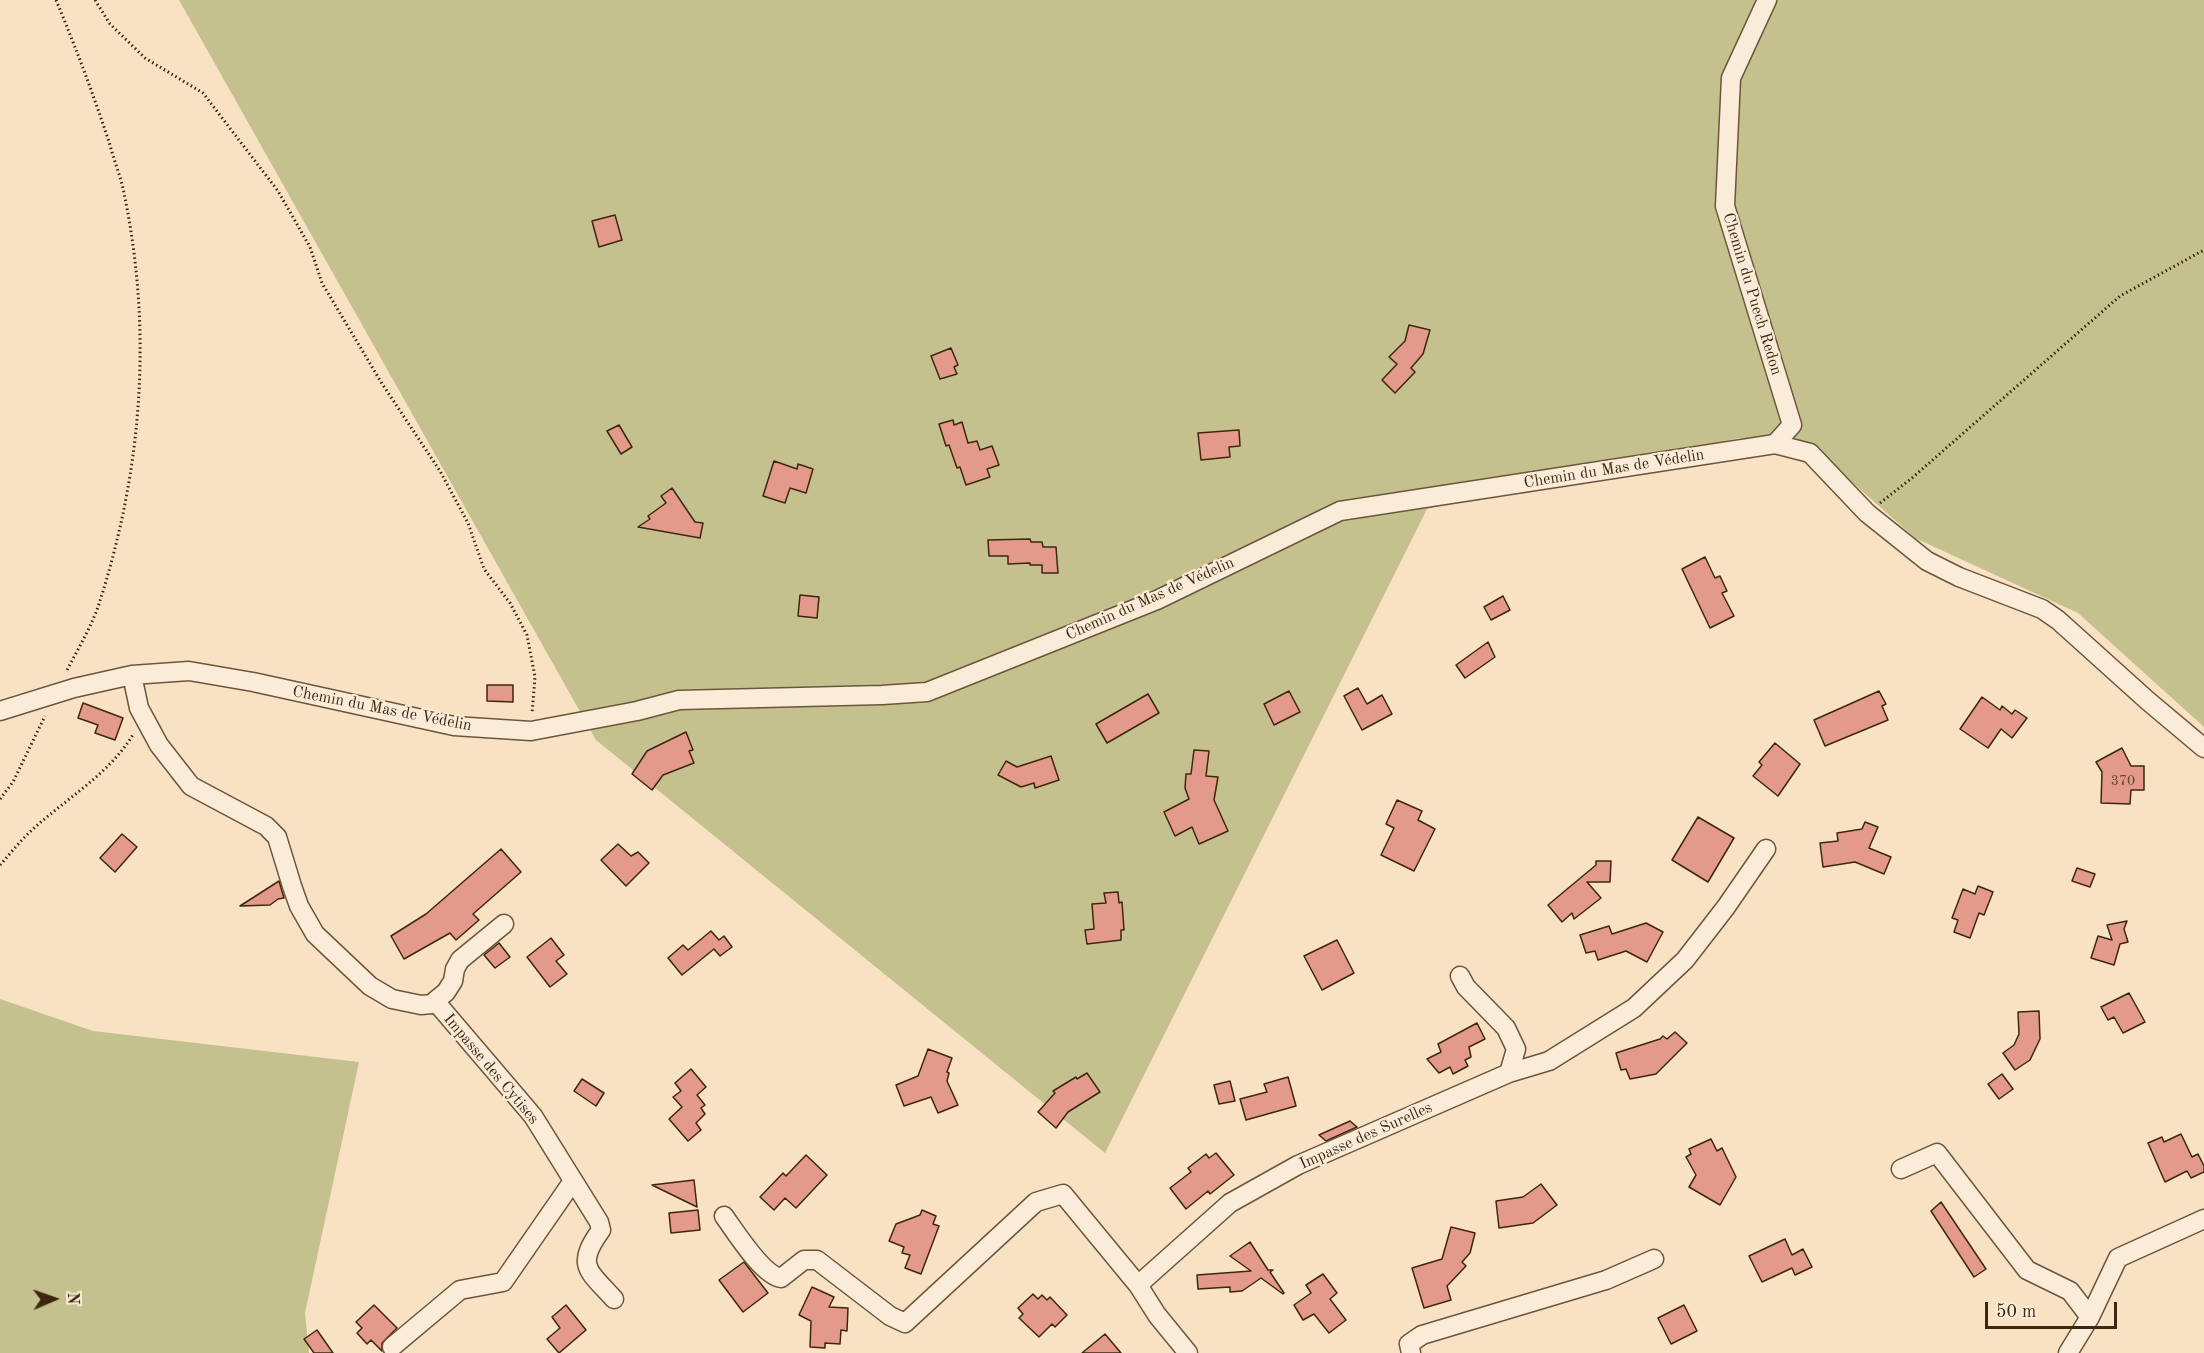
<!DOCTYPE html>
<meta charset="utf-8">
<style>
body{margin:0}
#map{position:relative;width:2204px;height:1353px;overflow:hidden;background:#f8e2c3;font-family:"Old Standard TT",serif}
canvas{display:block}
.north{position:absolute;left:24px;top:1269px;width:60px;height:60px;-webkit-text-stroke:4px #faecd8;paint-order:stroke;rotate:88deg;font-size:16px;font-weight:700;line-height:24px;text-align:center;color:#3e270e}
.north::after{content:'';display:block;margin:auto;width:21px;height:27px;background:#3e270e;clip-path:polygon(50% 0,100% 100%,50% 72%,0 100%)}
.scale{position:absolute;left:1985px;top:1302px;width:132px;height:27px;box-sizing:border-box;border:3px solid #3e270e;border-top:0;padding-left:8px;font-size:18px;line-height:21px;white-space:nowrap;color:#3e270e;-webkit-text-stroke:4px #faecd8;paint-order:stroke}
</style>
<div id="map">
<canvas width="2204" height="1353"></canvas>
<div class="north">N</div>
<div class="scale">50 m</div>
</div>
<script>
const ctx = document.querySelector('canvas').getContext('2d');
ctx.lineJoin = 'round';
function fill(path, color) {
  ctx.fillStyle = color;
  ctx.fill(path, 'evenodd');
}
function trace(path, color, width, dash) {
  ctx.strokeStyle = color;
  ctx.lineWidth = width;
  ctx.lineCap = dash ? 'butt' : 'round';
  ctx.setLineDash(dash || []);
  ctx.stroke(path);
}
function write(font, color, halo, rows, align = 'center') {
  ctx.font = font + ' "Old Standard TT",serif';
  ctx.lineWidth = 4.5;
  ctx.setLineDash([]);
  ctx.textBaseline = 'middle';
  ctx.strokeStyle = halo;
  ctx.fillStyle = color;
  for (const [text, x, y, turn = 0] of rows) {
    ctx.save();
    ctx.translate(x, y);
    ctx.rotate((+turn || 0) * Math.PI / 180);
    ctx.textAlign = isNaN(turn) ? turn : align;
    if (halo) ctx.strokeText(text, 0, 0);
    ctx.fillText(text, 0, 0);
    ctx.restore();
  }
}
fill(new Path2D(`
 M179,0H2204V727L2078,613L1915,538L1817,451L1739,438L1427,509L1105,1153L596,740Z
 M0,999L93,1031L359,1062L305,1313L309,1353H0Z`), '#c5c18f');
const building = new Path2D(`
 M615,215L622,240L599,247L592,221Z
 M1409,325L1430,330L1423,354L1411,368L1415,372L1395,393L1382,380L1397,364L1389,357L1405,341Z
 M951,348L958,365L954,367L957,374L940,379L931,356Z
 M953,420L954,425L962,422L968,443L977,441L980,450L992,446L999,465L987,469L990,477L966,485L960,467L957,468L949,445L946,446L939,424Z
 M619,425L632,447L621,454L607,431Z
 M1239,430L1240,446L1229,447L1230,457L1201,460L1198,433Z
 M774,461L797,469L798,464L813,469L806,493L790,488L785,503L763,496Z
 M672,488L695,522L703,523L700,538L638,527L650,519L648,516L666,503L661,496Z
 M1030,539L1031,542H1042L1043,547H1056L1058,573H1042V565H1030V563L1008,564V556H989L988,540Z
 M1705,557L1715,578L1720,576L1727,591L1722,593L1734,616L1710,628L1682,569Z
 M800,595L819,597L817,618L798,616Z
 M1503,596L1510,610L1491,620L1484,607Z
 M1488,642L1495,657L1465,678L1456,665Z
 M487,685H513V702L487,701Z
 M1358,688L1367,704L1382,695L1392,714L1362,730L1344,696Z
 M1289,691L1300,712L1274,725L1264,704Z
 M1879,691L1886,704L1882,706L1888,720L1825,746L1814,720Z
 M1148,694L1159,713L1107,743L1096,724Z
 M1982,697L2000,710L2002,706L2012,714L2015,710L2027,718L2012,738L2001,729L1988,748L1960,729Z
 M83,703L123,718L115,740L95,733L98,725L78,718Z
 M686,732L693,750L689,751L694,763L663,775L652,790L632,774L647,751Z
 M1775,743L1800,764L1778,796L1753,776L1762,765L1759,762Z
 M2122,748L2131,766H2144V790H2131L2130,804L2101,803L2102,772L2096,762Z
 M1194,750L1209,751L1206,776L1218,777L1214,800L1228,831L1199,844L1192,827L1175,836L1164,812L1189,799L1185,788L1186,774H1191Z
 M1051,756L1059,780L1035,788L1034,783L1021,787L998,775L1006,761L1017,767Z
 M1397,800L1422,811L1418,820L1435,829L1414,871L1381,855L1394,828L1386,824Z
 M1698,817L1734,838L1708,882L1672,860Z
 M1865,822L1878,827L1869,848L1891,857L1884,874L1855,862L1823,867L1820,843L1838,841L1837,833L1862,829Z
 M122,834L137,847L115,872L100,858Z
 M618,844L631,856L638,852L649,863L626,886L601,860Z
 M501,849L521,872L473,914L479,920L456,940L450,933L404,959L391,936L426,914Z
 M1596,861H1611L1610,882H1587L1601,898L1574,919L1572,913L1562,922L1548,905L1596,865Z
 M2077,868L2095,874L2090,887L2072,881Z
 M279,881L284,898L278,899L270,905L240,906Z
 M1978,886L1993,892L1984,915L1979,913L1970,938L1954,932L1958,920L1952,918L1963,889L1975,894Z
 M1118,892L1119,903L1122,902L1124,930H1121V940L1087,944L1085,930L1094,929L1092,904L1106,903L1104,893Z
 M2127,921L2124,929L2128,942L2120,944L2114,965L2091,958L2098,936L2112,940L2107,925Z
 M1646,923L1663,932L1647,962L1626,951L1598,960L1595,951L1586,953L1580,935L1609,926L1612,934Z
 M711,931L719,940L724,936L732,947L720,956L714,949L682,975L668,958L683,945L688,950Z
 M551,938L564,955L556,961L567,974L550,987L527,957Z
 M1337,940L1354,973L1322,990L1304,956Z
 M499,943L510,957L495,968L484,955Z
 M2129,993L2145,1022L2123,1033L2114,1017L2108,1020L2101,1007Z
 M2039,1011L2040,1039L2030,1060L2015,1070L2003,1053L2014,1045L2019,1034L2018,1012Z
 M1477,1023L1485,1039L1469,1047L1471,1057L1465,1060L1468,1066L1453,1074L1450,1067L1439,1073L1427,1059L1441,1052L1438,1044Z
 M1675,1032L1687,1043L1656,1074L1630,1079L1626,1069L1621,1070L1616,1053L1660,1039L1663,1036L1667,1039Z
 M928,1049L952,1058L947,1072L949,1073L947,1081L958,1105L938,1113L931,1097L904,1106L896,1085L918,1076Z
 M691,1069L706,1087L697,1095L705,1105L701,1108L705,1114L696,1123L701,1130L688,1141L669,1119L682,1107L673,1097L681,1091L675,1083Z
 M1087,1073L1100,1092L1068,1112L1056,1128L1038,1112L1055,1093L1053,1091L1076,1077L1077,1079Z
 M2002,1074L2013,1089L1999,1099L1988,1084Z
 M1288,1077L1296,1106L1246,1120L1240,1099L1267,1092L1264,1084Z
 M582,1079L604,1093L596,1106L574,1091Z
 M1230,1081L1235,1101L1219,1104L1214,1085Z
 M1350,1121L1357,1127L1326,1141L1319,1135Z
 M2181,1134L2192,1157L2198,1154L2204,1166V1172L2191,1178L2187,1171L2165,1182L2148,1143L2162,1137L2164,1142Z
 M1711,1139L1717,1151L1722,1148L1736,1177L1720,1205L1689,1187L1696,1175L1686,1157L1691,1154L1689,1149Z
 M1216,1153L1234,1175L1210,1194L1208,1191L1186,1209L1170,1188L1191,1172L1188,1168L1206,1154L1209,1158Z
 M806,1155L827,1175L796,1208L785,1198L774,1210L760,1197L783,1173L786,1176Z
 M694,1180L697,1207L652,1185Z
 M1541,1184L1557,1205L1533,1223L1499,1228L1496,1201L1523,1197Z
 M1941,1202L1986,1269L1974,1277L1931,1211Z
 M698,1210L700,1230L671,1233L669,1213Z
 M922,1210L936,1216L933,1224L939,1226L921,1274L905,1268L910,1255L902,1253L904,1247L889,1241L896,1224L920,1215Z
 M1451,1227L1475,1233L1470,1253L1462,1262L1466,1266L1447,1286L1451,1300L1424,1308L1412,1268L1442,1259Z
 M1785,1239L1792,1255L1803,1249L1812,1267L1795,1275L1792,1268L1762,1282L1749,1256Z
 M1250,1242L1268,1270H1273L1270,1272L1284,1293L1283,1294L1261,1278L1242,1291L1230,1292V1287L1198,1289L1197,1275L1251,1271L1230,1256Z
 M744,1262L768,1293L743,1312L719,1280Z
 M1323,1274L1337,1293L1330,1299L1346,1320L1329,1333L1314,1314L1303,1320L1294,1305L1311,1293L1306,1285Z
 M812,1287L834,1297L829,1307L848,1308L847,1331L841,1330L840,1344L825,1343V1348L810,1347L811,1321L799,1315Z
 M1033,1294L1038,1299L1042,1295L1047,1300L1050,1297L1067,1315L1055,1327L1052,1324L1039,1337L1019,1318L1023,1314L1018,1308Z
 M374,1305L397,1328L382,1343V1351L371,1340L367,1344L357,1333L362,1328L356,1322Z
 M566,1305L586,1330L559,1353L547,1339L560,1328L552,1317Z
 M1684,1305L1697,1331L1671,1344L1658,1318Z
 M317,1330L333,1353H314L304,1339Z
 M1105,1334L1121,1353H1082Z`);
fill(building, '#e39a8b');
trace(building, '#3e270e', 1.5);
const minor = new Path2D(`
 M1767,0L1731,78L1725,206L1792,425L1775,444
 M132,675L139,708L159,745L191,786L266,826L277,837L292,886L299,906L315,934L370,986L392,999L421,1005L432,1004L435,1001L533,1116L599,1222L601,1230C575,1266 588,1270 614,1299
 M0,711L74,688L132,675L189,671L253,682L454,726L531,731L637,711L679,700L882,695L927,692L1157,600L1340,511L1775,444L1810,453L1867,513L1927,561L1959,577L2042,609L2058,620L2148,701L2204,748
 M435,1001L446,992L453,981L455,969L460,960L504,924
 M1509,1073L1549,1061L1634,1008L1685,960L1726,907L1766,849
 M1901,1169L1937,1153L2027,1270L2070,1291L2090,1317
 M724,1216C735,1231 762,1275 781,1278L804,1260H817L890,1316L905,1323L1036,1202L1063,1194L1138,1285L1157,1315L1188,1353
 M1138,1285L1230,1203L1298,1165L1509,1073L1516,1049L1506,1028L1466,987L1460,976
 M392,1347L460,1290L503,1282L573,1181
 M1411,1353L1409,1344L1422,1335L1606,1280L1654,1259
 M2068,1353L2090,1317L2118,1258L2204,1219`);
trace(minor, '#6c563b', 21);
trace(new Path2D(`
 M56,0C76,48 94,96 110,145C114,161 121,177 124,193C153,333 142,472 98,607C90,629 77,651 66,672
 M95,0L110,24L145,58L203,93L278,191L310,247L322,283L381,382L440,471L468,523L484,569L510,603L527,635L535,677L532,714
 M1880,503L1912,478L2120,296L2204,250
 M0,799L13,782L45,716
 M0,865C10,854 20,841 31,831C65,799 109,775 134,733`), '#3e270e', 3, [1.5, 3]);
trace(minor, '#faecd8', 18);
write('14px', '#67442d', null, [
 ["370",2123,781]
]);
write('16px', '#3e270e', '#faecd8', [
 ["Chemin du Puech Redon",1752,294,73],
 ["Chemin du Mas de Védelin",1614,469,-9],
 ["Chemin du Mas de Védelin",1150,599,-24],
 ["Chemin du Mas de Védelin",382,709,11],
 ["Impasse des Cytises",491,1069,50],
 ["Impasse des Surelles",1366,1136,-24]
]);
</script>
